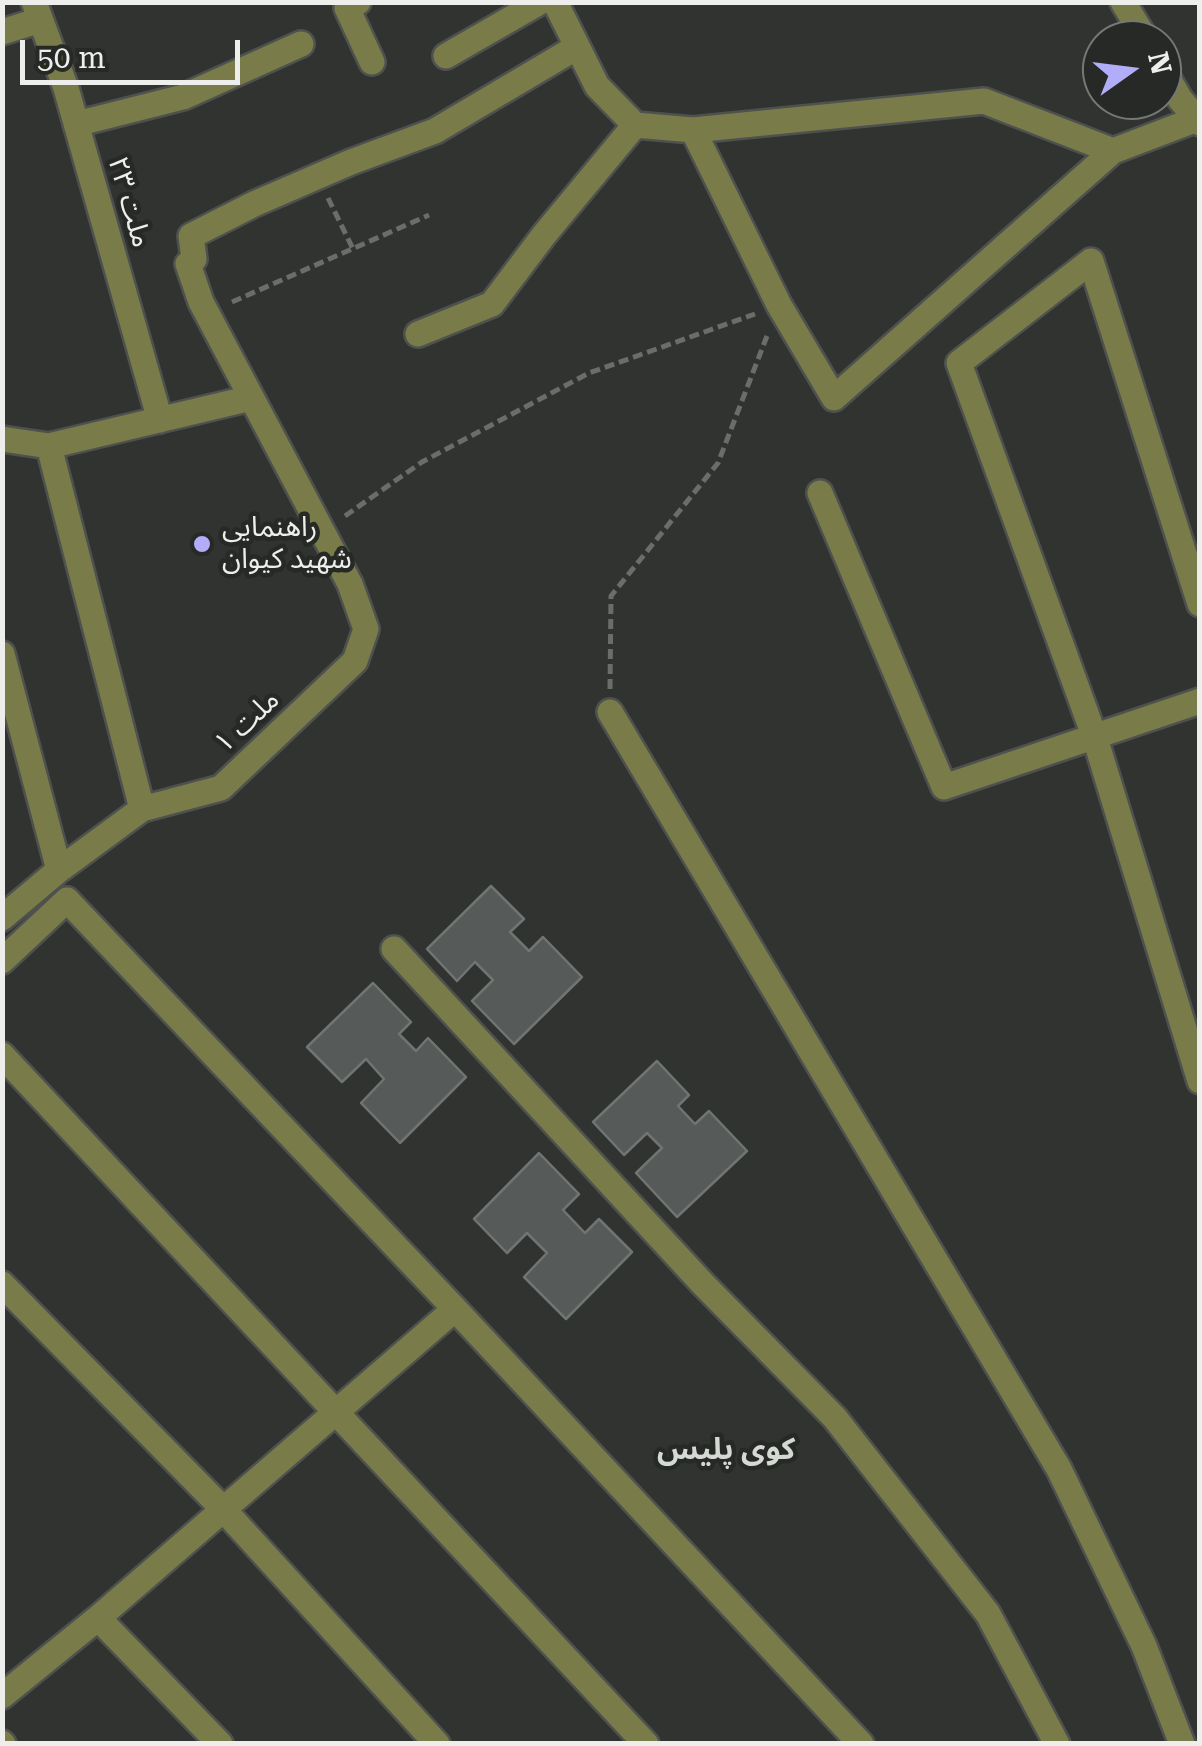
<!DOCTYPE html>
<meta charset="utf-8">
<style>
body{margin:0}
#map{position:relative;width:1202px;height:1746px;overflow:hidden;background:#303330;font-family:"Roboto Serif",serif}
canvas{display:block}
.frame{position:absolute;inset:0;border:5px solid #eeefed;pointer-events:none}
.north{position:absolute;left:1082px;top:20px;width:100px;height:100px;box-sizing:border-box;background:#262926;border:2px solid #767876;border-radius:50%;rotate:76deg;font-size:28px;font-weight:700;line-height:40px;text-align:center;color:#eeefed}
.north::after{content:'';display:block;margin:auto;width:35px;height:45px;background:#b2adf9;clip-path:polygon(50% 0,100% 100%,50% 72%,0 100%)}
.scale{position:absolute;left:20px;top:40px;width:220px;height:45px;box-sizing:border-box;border:5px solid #eeefed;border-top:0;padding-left:12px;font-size:30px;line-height:35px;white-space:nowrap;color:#eeefed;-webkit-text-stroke:8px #262926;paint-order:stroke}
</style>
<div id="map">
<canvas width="1202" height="1746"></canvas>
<div class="frame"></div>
<div class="north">N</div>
<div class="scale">50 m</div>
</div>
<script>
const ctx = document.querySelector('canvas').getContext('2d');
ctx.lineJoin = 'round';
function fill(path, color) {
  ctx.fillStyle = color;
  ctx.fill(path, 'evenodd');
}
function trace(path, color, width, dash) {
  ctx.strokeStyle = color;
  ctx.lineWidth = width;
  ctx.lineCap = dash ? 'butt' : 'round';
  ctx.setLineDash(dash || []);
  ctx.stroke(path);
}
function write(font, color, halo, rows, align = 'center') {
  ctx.font = font + ' "Roboto Serif","Noto Sans Arabic",serif';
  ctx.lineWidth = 9;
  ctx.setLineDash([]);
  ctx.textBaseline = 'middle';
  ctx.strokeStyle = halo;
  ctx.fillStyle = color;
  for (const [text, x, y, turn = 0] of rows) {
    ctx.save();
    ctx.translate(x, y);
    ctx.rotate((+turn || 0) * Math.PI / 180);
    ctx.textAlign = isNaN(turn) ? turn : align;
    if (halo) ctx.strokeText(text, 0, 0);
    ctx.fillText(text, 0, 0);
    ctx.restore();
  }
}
const building = new Path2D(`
 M491,886L524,919L510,932L529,951L543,937L582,977L514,1044L472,1001L493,980L475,962L457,981L427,949Z
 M373,983L411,1022L399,1034L416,1051L428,1038L466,1077L400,1143L361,1103L384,1079L366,1059L342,1082L307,1047Z
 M657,1061L689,1095L678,1106L695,1124L709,1111L747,1151L677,1217L636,1173L662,1148L647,1133L624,1155L593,1122Z
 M539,1153L579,1194L563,1210L585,1233L599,1219L632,1252L566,1319L524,1277L547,1253L527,1233L507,1253L474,1219Z`);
fill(building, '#565b59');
trace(building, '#707573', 2.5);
const minor = new Path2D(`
 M34,2L66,88L160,420
 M358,2L347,8L372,62
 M555,2L597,86L635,125L693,130L984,101L1113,151
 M1123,2L1146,40
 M2,32L40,20
 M446,56L540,2
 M1162,68L1180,99L1200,123
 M76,124L183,97L301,44
 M693,130L779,305L834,398L1113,151L1197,119
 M418,334L492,304L544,235L635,125
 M2,439L49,446L251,398
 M49,446L142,809
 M820,493L944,787L1200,701
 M1200,604L1091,261L959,363L1095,738L1200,1081
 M2,654L59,870
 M610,712L1059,1469L1144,1646L1182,1744
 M2,918L59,870L142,809L221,788L355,661L366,629L350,584L201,302L188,264L194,259L191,236L254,204L351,162L435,131L577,47
 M394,949L703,1284L835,1418L988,1614L1057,1744
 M2,961L67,900L455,1309L861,1744
 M2,1055L646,1744
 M2,1284L223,1509L437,1744
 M98,1618L220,1744
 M2,1696L98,1618L455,1309
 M2,1743L3,1744`);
trace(minor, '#4e514e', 30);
trace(new Path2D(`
 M328,198L353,249
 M232,302L429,215
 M345,516L422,462L589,373L755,314
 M610,689L611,596L718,463L767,336`), '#6a6d6a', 5, [10, 5]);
trace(minor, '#797c48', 25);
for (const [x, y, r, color] of [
 [202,544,10,"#b2adf9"]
]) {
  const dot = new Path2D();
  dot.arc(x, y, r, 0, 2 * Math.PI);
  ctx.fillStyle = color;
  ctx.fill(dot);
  trace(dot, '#262926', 4);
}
write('28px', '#eeefed', '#262926', [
 ["ملت ۲۳",129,202,74],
 ["ملت ۱",247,722,-43]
]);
write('28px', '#eeefed', '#262926', [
 ["راهنمایی",222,528],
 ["شهید کیوان",222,560]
], 'left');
write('bold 30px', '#d5d9d4', '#262926', [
 ["کوی پلیس",726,1450]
]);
</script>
